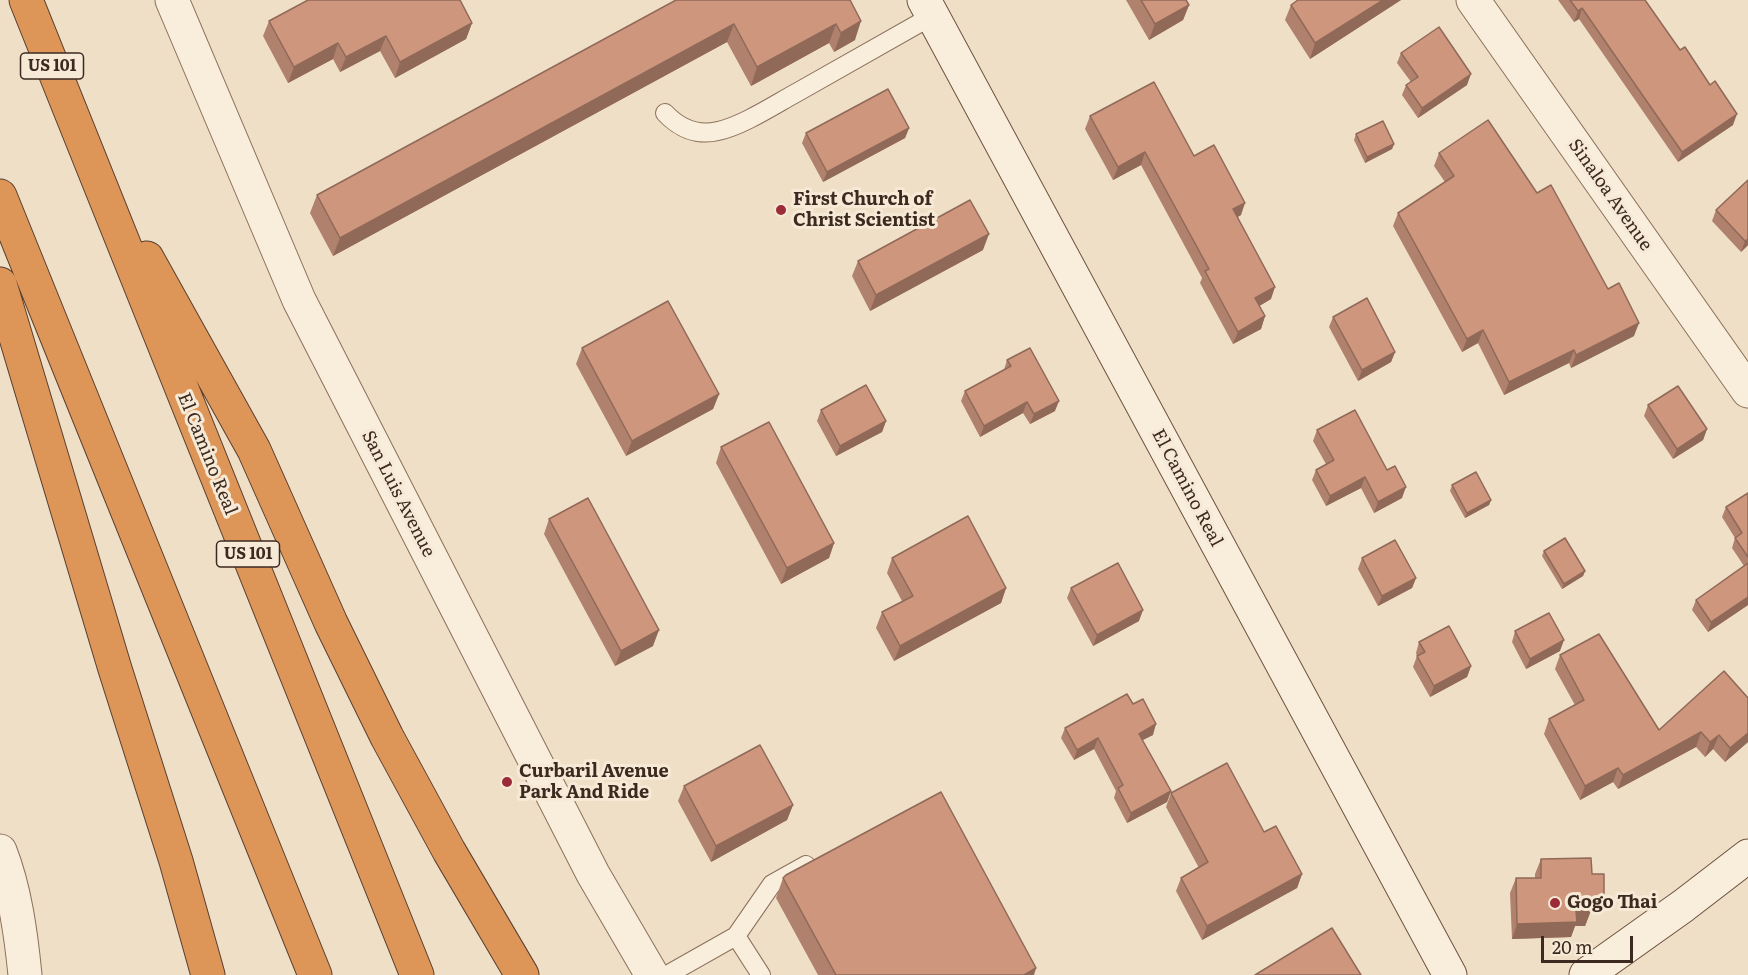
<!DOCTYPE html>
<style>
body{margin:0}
#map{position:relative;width:1748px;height:975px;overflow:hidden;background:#efdfc7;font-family:Literata,serif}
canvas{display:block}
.scale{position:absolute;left:1541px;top:936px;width:92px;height:27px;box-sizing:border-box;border:3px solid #3c2a20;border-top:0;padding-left:8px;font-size:18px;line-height:21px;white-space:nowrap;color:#3c2a20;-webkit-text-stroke:4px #f6ead7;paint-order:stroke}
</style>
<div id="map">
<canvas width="1748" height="975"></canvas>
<div class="scale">20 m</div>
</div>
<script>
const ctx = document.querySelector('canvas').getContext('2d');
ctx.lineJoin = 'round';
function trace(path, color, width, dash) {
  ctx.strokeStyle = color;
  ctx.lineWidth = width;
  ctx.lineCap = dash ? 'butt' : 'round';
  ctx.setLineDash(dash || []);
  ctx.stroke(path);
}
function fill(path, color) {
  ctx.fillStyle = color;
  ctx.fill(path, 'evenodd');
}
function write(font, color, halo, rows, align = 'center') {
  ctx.font = font + ' Literata,serif';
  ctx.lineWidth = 6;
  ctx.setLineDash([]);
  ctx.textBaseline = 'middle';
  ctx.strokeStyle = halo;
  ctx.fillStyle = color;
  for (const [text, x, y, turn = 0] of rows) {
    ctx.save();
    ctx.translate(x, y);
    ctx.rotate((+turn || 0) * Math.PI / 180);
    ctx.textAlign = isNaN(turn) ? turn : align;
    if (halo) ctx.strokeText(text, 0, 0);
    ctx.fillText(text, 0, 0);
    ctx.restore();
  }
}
const lane = new Path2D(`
 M665,113C679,128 697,136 718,131C742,126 774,105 796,93C842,67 887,41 932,16
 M667,975L736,936
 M761,975L736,936L772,884L806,865`);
const street = new Path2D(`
 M172,0L299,300L593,874L652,975
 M1473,0L1748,391
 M0,851C15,889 21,934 25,975`);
const secondary = new Path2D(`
 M924,0L1450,975
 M1586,975L1683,906L1748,856`);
const highway = new Path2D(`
 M26,0L417,975
 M0,196L315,975
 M147,258L254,450L331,623L387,737L449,851L522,975
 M0,284L115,669L176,861L208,975`);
trace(lane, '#8b705c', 20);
trace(street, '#8b705c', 35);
trace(secondary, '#6d523f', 35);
trace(highway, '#593f30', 35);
trace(lane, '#f9eddb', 18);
trace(street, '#f9eddb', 33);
trace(secondary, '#f9eddb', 33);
trace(highway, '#de9658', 33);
fill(new Path2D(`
 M676,0H850L855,40L834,52L829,43L751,86L727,42L333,256L310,213L317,195Z
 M1126,0H1186L1189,5L1183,20L1149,40Z
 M1401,0L1310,59L1285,20L1291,5Z
 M1558,0H1645L1733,125L1678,162L1579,19L1574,22Z
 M269,21L472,23L466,39L395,78L380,51L340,72L333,59L288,83L263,36Z
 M1401,53L1467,85L1418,118L1402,95L1406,85L1411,82L1397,63Z
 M1090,116L1194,156L1241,215L1238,217L1271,299L1259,306L1265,316L1261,329L1233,344L1200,283L1202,278L1141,165L1113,180L1085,129Z
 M909,128L905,138L823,182L802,143L806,133Z
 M1356,134L1394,144L1392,149L1365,163L1354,140Z
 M1439,153L1537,193L1608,289L1634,336L1571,368L1569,363L1504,395L1478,343L1462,352L1393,226L1398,213L1445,182L1434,166Z
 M1748,180V245L1741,252L1712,221L1716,210Z
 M983,250L870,311L852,276L858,261Z
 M1333,317L1395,352L1391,362L1358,381L1329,327Z
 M582,348L719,394L713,409L626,456L576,364Z
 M1007,360L1055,411L1030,424L1023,413L980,437L961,401L965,391L1004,370Z
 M1648,405L1707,429L1703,440L1673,459L1644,416Z
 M821,410L886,421L882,432L836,456L817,421Z
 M1317,430L1402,498L1374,513L1361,488L1326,506L1312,480L1316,470L1326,464L1313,441Z
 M721,447L834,543L829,558L781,584L716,463Z
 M1452,485L1491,500L1489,505L1465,518L1450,491Z
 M1748,493V605L1708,632L1692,610L1696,600L1744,566L1732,548L1735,538L1722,517L1726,507Z
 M549,519L653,646L615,666L544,534Z
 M1544,551L1585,571L1583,576L1562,589L1542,556Z
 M892,558L1006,588L1001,603L894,661L876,628L882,612L902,601L887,573Z
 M1362,558L1416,578L1412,588L1378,606L1358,569Z
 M1071,588L1139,621L1093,646L1067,598Z
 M1515,631L1560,651L1526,669L1512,642Z
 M1419,642L1471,666L1467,677L1430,697L1413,667L1417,656L1416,653Z
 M1560,655L1659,730L1748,698V742L1725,762L1713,749L1705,757L1696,747L1618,789L1613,782L1580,800L1544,734L1549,719L1575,705L1555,669Z
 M1133,704L1153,735L1142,740L1171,791L1167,802L1127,823L1114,798L1116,791L1094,749L1074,760L1061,738L1065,728Z
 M684,786L793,805L787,820L711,862L678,801Z
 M1171,793L1264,832L1302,874L1297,888L1202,940L1176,891L1181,878L1199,868L1166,807Z
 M1541,859L1592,874L1604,897L1599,912L1590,913L1585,926H1575L1571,937L1512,939L1510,893L1516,878H1535V874Z
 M783,878L1034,975H818L776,898Z`), '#b0816c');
fill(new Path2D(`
 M1383,0H1401L1310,59L1315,43Z
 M1189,5L1183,20L1149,40L1155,24Z
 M1582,8L1579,19L1574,22L1578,11Z
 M861,21L855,40L834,52L841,33Z
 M472,23L466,39L395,78L400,62Z
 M734,24L727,42L333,256L340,238Z
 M836,24L829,43L751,86L757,67Z
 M386,36L380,51L340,72L346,57Z
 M338,43L333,59L288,83L294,67Z
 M1471,74L1467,85L1418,118L1422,108Z
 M1737,114L1733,125L1678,162L1682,152Z
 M909,128L905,138L823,182L827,172Z
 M1394,144L1392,149L1365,163L1367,157Z
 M1145,152L1141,165L1113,180L1118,167Z
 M1245,203L1241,215L1229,221L1233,209Z
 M989,234L983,250L870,311L876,295Z
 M1748,239V245L1741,252L1745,241Z
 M1275,287L1271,299L1251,311L1255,298Z
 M1265,316L1261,329L1233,344L1238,332Z
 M1639,323L1634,336L1571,368L1576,355Z
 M1483,330L1478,343L1462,352L1467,339Z
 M1574,350L1569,363L1504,395L1509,382Z
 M1395,352L1391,362L1358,381L1362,370Z
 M719,394L713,409L626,456L632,441Z
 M1059,401L1055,411L1030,424L1034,414Z
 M1027,402L1023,413L980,437L984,426Z
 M886,421L882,432L836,456L840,446Z
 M1707,429L1703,440L1673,459L1677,449Z
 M1365,477L1361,488L1326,506L1330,496Z
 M1406,487L1402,498L1374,513L1378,502Z
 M1491,500L1489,505L1465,518L1467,513Z
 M834,543L829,558L781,584L787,568Z
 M1585,571L1583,576L1562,589L1564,584Z
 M1416,578L1412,588L1378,606L1382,596Z
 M1006,588L1001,603L894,661L900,646Z
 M1748,597V605L1708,632L1711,622Z
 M1143,610L1139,621L1093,646L1097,635Z
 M659,630L653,646L615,666L621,651Z
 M1564,640L1560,651L1526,669L1530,659Z
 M1471,666L1467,677L1430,697L1434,686Z
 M1156,724L1153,735L1135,744L1139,734Z
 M1701,732L1696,747L1618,789L1623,775Z
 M1748,733V742L1725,762L1730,748Z
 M1719,735L1713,749L1705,757L1710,742Z
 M1098,738L1094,749L1074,760L1077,750Z
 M1618,768L1613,782L1580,800L1585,786Z
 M1171,791L1167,802L1127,823L1131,813Z
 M793,805L787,820L711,862L716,846Z
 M1302,874L1297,888L1202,940L1207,926Z
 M1591,897H1604L1599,912L1590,913L1585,926H1575L1571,937L1512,939L1517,924L1576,911Z
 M1036,968L1034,975H1024Z`), '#906958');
const building = new Path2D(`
 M308,0H460L472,23L400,62L386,36L346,57L338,43L294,67L269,21Z
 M676,0H850L861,21L841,33L836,24L757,67L734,24L340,238L317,195Z
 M1141,0H1186L1189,5L1155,24Z
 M1298,0H1383L1315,43L1291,5Z
 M1570,0H1645L1680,50L1685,47L1710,85L1715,81L1737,114L1682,152L1582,8L1578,11Z
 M1439,27L1471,74L1422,108L1406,85L1418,77L1401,53Z
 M1154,82L1194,156L1214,145L1245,203L1233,209L1275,287L1255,298L1265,316L1238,332L1205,271L1209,269L1145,152L1118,167L1090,116Z
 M888,89L909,128L827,172L806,133Z
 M1488,120L1537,193L1551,185L1608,289L1619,283L1639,323L1576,355L1574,350L1509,382L1483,330L1467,339L1398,213L1454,176L1439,153Z
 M1383,121L1394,144L1367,157L1356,134Z
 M1748,180V239L1745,241L1716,210Z
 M970,200L989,234L876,295L858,261Z
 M1367,298L1395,352L1362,370L1333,317Z
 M668,301L719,394L632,441L582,348Z
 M1030,348L1059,401L1034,414L1027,402L984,426L965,391L1011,366L1007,360Z
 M866,385L886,421L840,446L821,410Z
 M1678,386L1707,429L1677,449L1648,405Z
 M1355,410L1387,470L1395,466L1406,487L1378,502L1365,477L1330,496L1316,470L1334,460L1317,430Z
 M769,422L834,543L787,568L721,447Z
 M1476,472L1491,500L1467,513L1452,485Z
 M1748,493V557L1735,538L1742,533L1726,507Z
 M588,498L659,630L621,651L549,519Z
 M968,516L1006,588L900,646L882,612L913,596L892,558Z
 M1565,538L1585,571L1564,584L1544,551Z
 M1395,540L1416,578L1382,596L1362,558Z
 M1118,563L1143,610L1097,635L1071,588Z
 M1748,563V597L1711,622L1696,600Z
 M1549,613L1564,640L1530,659L1515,631Z
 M1449,626L1471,666L1434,686L1417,656L1425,652L1419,642Z
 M1599,634L1659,730L1724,671L1748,698V733L1730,748L1719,735L1710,742L1701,732L1623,775L1618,768L1585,786L1549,719L1584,700L1560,655Z
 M1127,694L1133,704L1143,699L1156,724L1139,734L1171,791L1131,813L1118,788L1123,785L1098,738L1077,750L1065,728Z
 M760,745L793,805L716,846L684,786Z
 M1227,763L1264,832L1276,826L1302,874L1207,926L1181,878L1208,862L1171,793Z
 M941,792L1036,968L1024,975H836L783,878L786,875Z
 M1591,858L1592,874H1604V897H1591V910L1576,911L1577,922L1517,924L1516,878H1541V859Z
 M1332,928L1361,975H1255Z`);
fill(building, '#cd967d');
trace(building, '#906958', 1.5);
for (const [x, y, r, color] of [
 [781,210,6,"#9b2b37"],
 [507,782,6,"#9b2b37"],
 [1555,903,6,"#9b2b37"]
]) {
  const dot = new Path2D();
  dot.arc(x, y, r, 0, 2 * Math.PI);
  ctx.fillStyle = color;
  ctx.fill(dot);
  trace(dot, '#f6ead7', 2);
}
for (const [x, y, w] of [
 [52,66,63],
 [248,554,63]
]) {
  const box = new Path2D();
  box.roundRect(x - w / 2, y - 13, w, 26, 4.5);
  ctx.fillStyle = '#f6ead7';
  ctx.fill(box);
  trace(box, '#3c2a20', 1.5);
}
write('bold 16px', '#3c2a20', null, [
 ["US 101",52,66],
 ["US 101",248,554]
]);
write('18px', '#3c2a20', '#f6ead7', [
 ["Sinaloa Avenue",1610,195,55],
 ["El Camino Real",207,454,68],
 ["El Camino Real",1187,488,62],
 ["San Luis Avenue",398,494,63]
]);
write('bold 18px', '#3c2a20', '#f6ead7', [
 ["First Church of",793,200],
 ["Christ Scientist",793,221],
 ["Curbaril Avenue",519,772],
 ["Park And Ride",519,793],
 ["Gogo Thai",1567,903]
], 'left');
</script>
